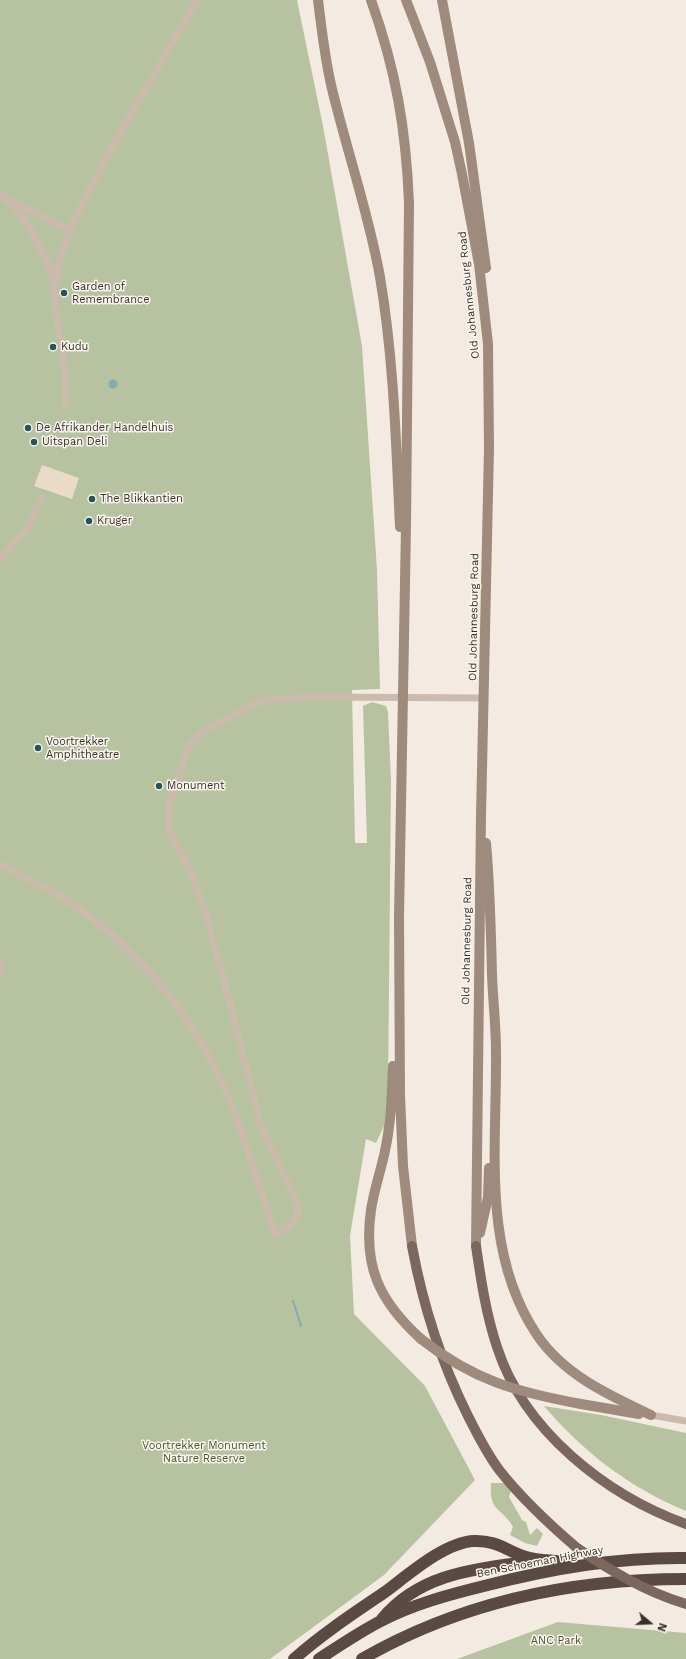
<!DOCTYPE html>
<style>
body{margin:0}
#map{position:relative;width:686px;height:1659px;overflow:hidden;background:#f3ebe1;font-family:"Work Sans",sans-serif}
canvas{display:block}
.north{position:absolute;left:630px;top:1603px;width:40px;height:40px;-webkit-text-stroke:3px #faf5ee;paint-order:stroke;rotate:109deg;font-size:11px;font-weight:700;line-height:16px;text-align:center;color:#3a302b}
.north::after{content:'';display:block;margin:auto;width:14px;height:18px;background:#3a302b;clip-path:polygon(50% 0,100% 100%,50% 72%,0 100%)}
</style>
<div id="map">
<canvas width="686" height="1659"></canvas>
<div class="north">N</div>
</div>
<script>
const ctx = document.querySelector('canvas').getContext('2d');
ctx.lineJoin = 'round';
function fill(path, color) {
  ctx.fillStyle = color;
  ctx.fill(path, 'evenodd');
}
function trace(path, color, width, dash) {
  ctx.strokeStyle = color;
  ctx.lineWidth = width;
  ctx.lineCap = dash ? 'butt' : 'round';
  ctx.setLineDash(dash || []);
  ctx.stroke(path);
}
function write(font, color, halo, rows, align = 'center') {
  ctx.font = font + ' "Work Sans",sans-serif';
  ctx.lineWidth = 3;
  ctx.setLineDash([]);
  ctx.textBaseline = 'middle';
  ctx.strokeStyle = halo;
  ctx.fillStyle = color;
  for (const [text, x, y, turn = 0] of rows) {
    ctx.save();
    ctx.translate(x, y);
    ctx.rotate((+turn || 0) * Math.PI / 180);
    ctx.textAlign = isNaN(turn) ? turn : align;
    if (halo) ctx.strokeText(text, 0, 0);
    ctx.fillText(text, 0, 0);
    ctx.restore();
  }
}
fill(new Path2D(`
 M0,0H297L323,126L362,346L377,570L380,689L352,690L355,843H367L363,706L372,702L386,706L388,712L391,780L388,1093L384,1126L376,1143L366,1139L350,1236L354,1314L425,1386L475,1480L384,1575L270,1659H0Z
 M544,1406L601,1415L686,1433V1511C630,1488 583,1452 544,1406Z
 M491,1483H505L512,1487L509,1497L522,1520L526,1522L530,1535L537,1528L543,1534L537,1546L525,1543L510,1535L513,1527C501,1506 489,1513 491,1483Z
 M558,1622L686,1633V1659H457Z`), '#b7c2a1');
fill(new Path2D(`
 M42,465L79,478L72,499L34,486Z`), '#eadbc9');
fill(new Path2D(`
 M108.5 384a4.5 4.5 0 1 1 9 0a4.5 4.5 0 1 1-9 0Z`), '#81adaf');
trace(new Path2D(`
 M293,1301L301,1326`), '#81adaf', 2);
trace(new Path2D(`
 M0,194C25,212 47,255 54,285
 M7,198L71,231
 M65,404C70,359 49,316 57,271C64,236 84,200 101,168C131,111 166,56 197,0
 M0,559L26,530L42,498
 M0,864C23,877 48,888 69,902C140,950 196,1019 229,1099C247,1143 260,1189 275,1234C287,1229 301,1220 298,1205L261,1126L223,976L206,915L189,867L178,850L169,828V806L184,759L190,745L205,730L256,703L271,699L328,697L484,698
 M0,963V972
 M651,1415L686,1421`), '#cbbbad', 7);
trace(new Path2D(`
 M318,0C322,31 325,62 333,93C348,154 369,215 380,277C394,360 396,444 400,527
 M371,0C396,70 406,129 409,203L406,526L399,916L400,1095L403,1166L412,1246
 M406,0L430,62L455,142L462,174L479,264L488,344L489,448L481,815L476,1246
 M442,0L469,143L486,268
 M486,843C490,887 491,931 492,975C493,1001 496,1026 496,1052C497,1147 481,1252 537,1335C564,1375 609,1395 651,1415
 M393,1066C392,1094 391,1123 385,1151C381,1170 374,1190 371,1210C363,1266 379,1301 421,1339
 M480,1233L488,1197L489,1168
 M581,1404L639,1414`), '#9f8a7e', 10);
trace(new Path2D(`
 M412,1246C423,1306 440,1360 468,1416C477,1434 487,1454 500,1471C523,1500 549,1524 577,1548
 M476,1246C481,1280 486,1314 497,1347C524,1431 606,1495 686,1524`), '#7b675d', 10);
trace(new Path2D(`
 M382,1619C421,1572 477,1569 534,1561
 M294,1659C322,1634 354,1613 385,1592C408,1575 445,1542 474,1541C496,1540 507,1551 526,1557C542,1562 558,1559 574,1564
 M319,1659C339,1646 358,1633 379,1622C413,1604 451,1594 488,1585C553,1568 619,1557 686,1558
 M362,1659C461,1602 572,1579 686,1579`), '#5a4a43', 12);
trace(new Path2D(`
 M421,1339C473,1380 516,1392 581,1404`), '#9f8a7e', 10);
trace(new Path2D(`
 M577,1548C611,1571 646,1592 686,1604`), '#7b675d', 10);
for (const [x, y, r, color] of [
 [64,293,4,"#22565a"],
 [53,347,4,"#22565a"],
 [28,428,4,"#22565a"],
 [34,442,4,"#22565a"],
 [92,499,4,"#22565a"],
 [89,521,4,"#22565a"],
 [38,748,4,"#22565a"],
 [159,786,4,"#22565a"]
]) {
  const dot = new Path2D();
  dot.arc(x, y, r, 0, 2 * Math.PI);
  ctx.fillStyle = color;
  ctx.fill(dot);
  trace(dot, '#faf5ee', 1.5);
}
write('11px', '#3a302b', '#faf5ee', [
 ["Garden of",72,287],
 ["Remembrance",72,300],
 ["Kudu",61,347],
 ["De Afrikander Handelhuis",36,428],
 ["Uitspan Deli",42,442],
 ["The Blikkantien",100,499],
 ["Kruger",97,521],
 ["Voortrekker",46,742],
 ["Amphitheatre",46,755],
 ["Monument",167,786]
], 'left');
write('11px', '#3a302b', '#faf5ee', [
 ["Old Johannesburg Road",469,295,-96],
 ["Old Johannesburg Road",474,617,-89],
 ["Old Johannesburg Road",467,941,-89],
 ["Ben Schoeman Highway",540,1562,-11]
]);
write('11px', '#495730', '#faf5ee', [
 ["Voortrekker Monument",204,1446],
 ["Nature Reserve",204,1459],
 ["ANC Park",556,1641]
]);
</script>
